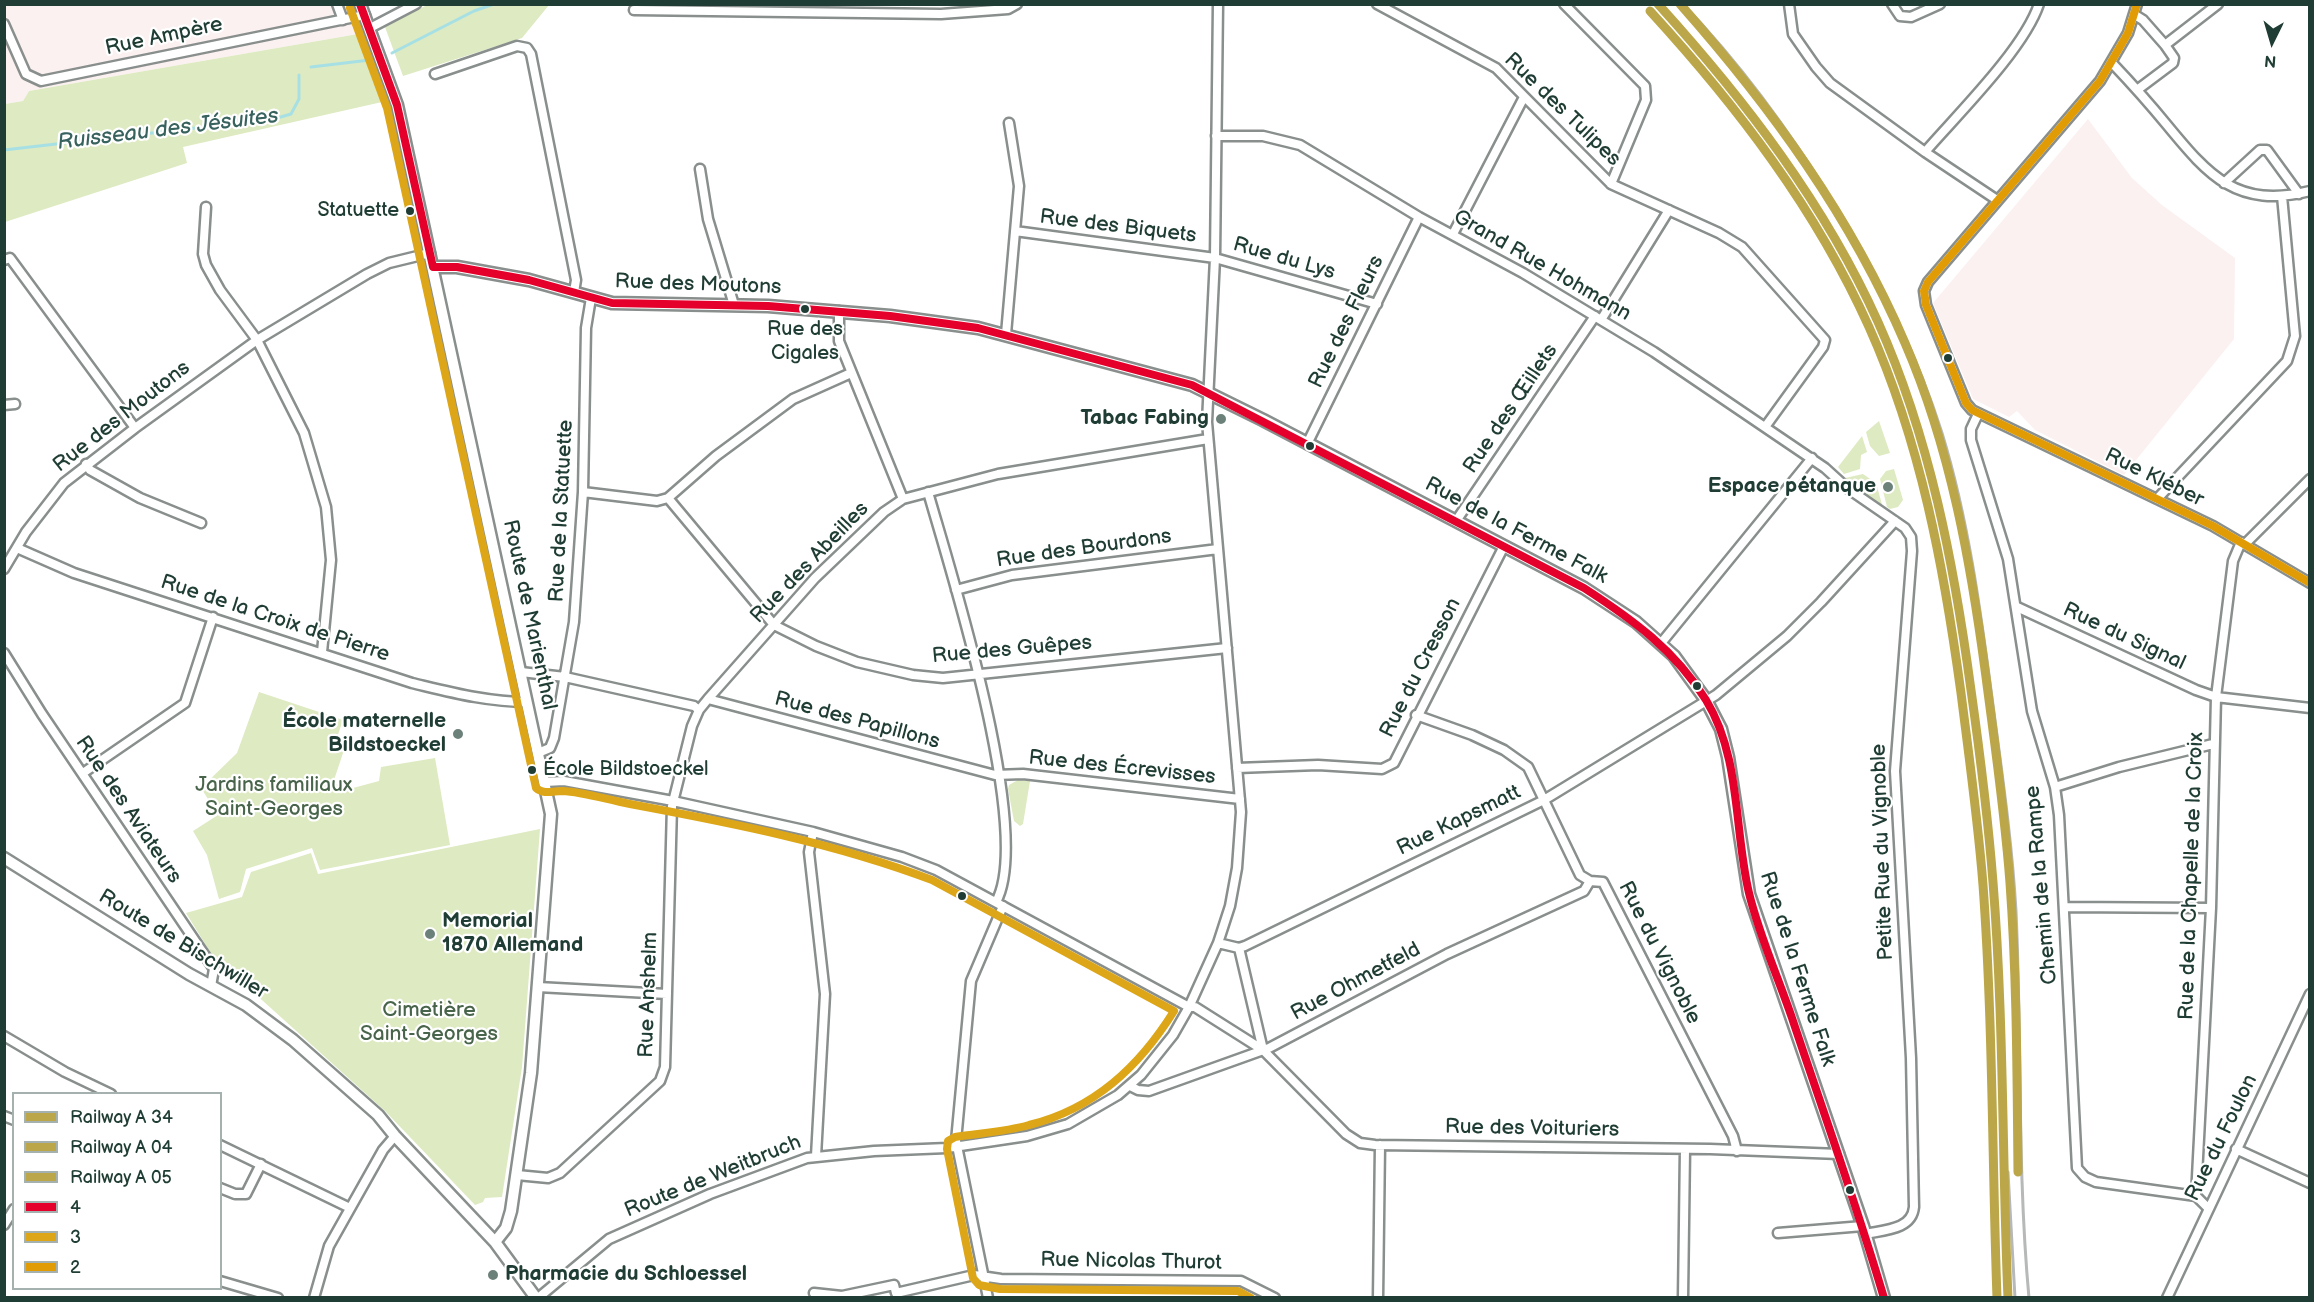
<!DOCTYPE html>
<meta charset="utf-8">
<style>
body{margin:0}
#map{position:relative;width:2314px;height:1302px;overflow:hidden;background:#fff;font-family:"Balsamiq Sans",sans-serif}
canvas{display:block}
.frame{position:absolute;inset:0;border:6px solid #1f3d34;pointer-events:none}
.legend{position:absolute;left:12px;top:1092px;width:210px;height:198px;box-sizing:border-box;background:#fff;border:2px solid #a5b1ae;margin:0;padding:8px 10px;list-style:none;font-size:18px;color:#1f3d34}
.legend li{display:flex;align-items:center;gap:12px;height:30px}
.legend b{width:30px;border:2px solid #a5b1ae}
.north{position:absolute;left:2242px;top:12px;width:60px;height:60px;-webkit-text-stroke:4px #fff;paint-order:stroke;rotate:185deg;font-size:16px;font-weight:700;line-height:24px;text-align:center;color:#1f3d34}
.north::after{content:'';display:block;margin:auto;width:21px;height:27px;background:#1f3d34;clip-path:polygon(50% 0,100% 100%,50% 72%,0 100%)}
</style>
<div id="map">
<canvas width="2314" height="1302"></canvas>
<div class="frame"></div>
<ul class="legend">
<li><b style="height:8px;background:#bba749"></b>Railway A 34</li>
<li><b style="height:8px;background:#bba749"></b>Railway A 04</li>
<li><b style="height:8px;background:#bba749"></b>Railway A 05</li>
<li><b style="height:8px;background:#e4002b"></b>4</li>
<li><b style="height:8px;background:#dca618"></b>3</li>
<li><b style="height:8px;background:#e19c05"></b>2</li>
</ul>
<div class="north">N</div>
</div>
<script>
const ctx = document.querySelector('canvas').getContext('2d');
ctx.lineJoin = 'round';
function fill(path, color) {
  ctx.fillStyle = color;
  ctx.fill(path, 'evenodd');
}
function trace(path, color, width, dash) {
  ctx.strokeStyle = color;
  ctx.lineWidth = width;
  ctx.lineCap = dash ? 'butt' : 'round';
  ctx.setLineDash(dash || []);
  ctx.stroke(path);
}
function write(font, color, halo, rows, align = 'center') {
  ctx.font = font + ' "Balsamiq Sans",sans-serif';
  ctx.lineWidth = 4.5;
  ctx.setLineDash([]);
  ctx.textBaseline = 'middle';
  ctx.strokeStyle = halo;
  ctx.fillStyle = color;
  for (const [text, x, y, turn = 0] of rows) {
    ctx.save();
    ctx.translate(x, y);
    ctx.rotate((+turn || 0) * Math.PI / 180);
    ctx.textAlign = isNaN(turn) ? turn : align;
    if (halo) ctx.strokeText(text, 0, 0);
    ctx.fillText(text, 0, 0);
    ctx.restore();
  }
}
fill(new Path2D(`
 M5,5H346L358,34L29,91L23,101L5,104Z
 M2088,119L2132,178L2162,205L2235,258L2234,339L2124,475L2035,430L2017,411L2009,417L1973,399L1933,303Z`), '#fbf1f1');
fill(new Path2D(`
 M429,4H549V5L522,38L403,76L385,27Z
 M358,34L382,102L183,147L187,163L5,222V104L23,101L29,91Z
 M1879,421L1890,453L1879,456L1870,446L1866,432Z
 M1862,436L1867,452L1861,455L1860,469L1844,474L1838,467Z
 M1894,469L1903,500L1898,507L1890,509L1887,507L1880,479L1886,471Z
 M1863,474L1876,483L1883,508L1845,478Z
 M259,692L343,720L334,746L344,750L333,783L353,788L379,781L381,767L435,758L450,845L320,870L312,848L246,869L240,892L219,899L207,855L193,831L218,815L201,788L237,753Z
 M1018,780L1030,781L1023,824L1020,826L1014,821L1008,789L1009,785Z
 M540,829L522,1067L502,1197L485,1198L483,1202L475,1205L385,1111L212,955L186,913L242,897L251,872L311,853L318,874Z`), '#deeac1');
trace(new Path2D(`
 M392,53L474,11L494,4
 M311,67L370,60
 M4,150L274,119L291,114L299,99V75`), '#a7e0e4', 3);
const minor = new Path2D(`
 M337,4L343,20
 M1377,4L1496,68L1611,184L1719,233L1742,247L1825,340L1823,347L1765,427
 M1564,4L1645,86L1646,100L1611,184
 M1789,4L1793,34L1816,67L1830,83L1925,152L1997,200
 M1892,4L1900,16L1911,17L1940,4
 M2137,4L2128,33L2100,81L1928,282L1924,291L1926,305L1966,403L1972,410L2213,526L2310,583
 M634,10L941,14L1008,9L1017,4
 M2135,15L2143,20L2165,45L2218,4
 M4,24L26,74L41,81L365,15
 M370,28L416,4
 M2112,63C2131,83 2149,103 2167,125C2209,176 2237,209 2310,191
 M435,74L517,46L527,48L531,54L576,280L574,292
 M2137,90L2173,63L2174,58L2165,45
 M1216,136H1263L1300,145L1419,217L1523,273L1654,352L1825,468L1847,488L1905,528L1911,537L1912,551L1895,771L1911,1058L1914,1207C1912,1230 1884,1230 1865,1234
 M1925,152C1958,114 2024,49 2039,4
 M700,169L708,219L734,305
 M2224,183L2260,150H2267L2299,194
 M206,207L203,254L206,265L220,290L257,340L304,433L326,507L331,560L322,652
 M1015,231L1215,258L1377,304
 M1453,234L1524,97
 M4,260L10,258L135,428
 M839,311V341L903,499
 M1601,320L1669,210
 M1006,334L1019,186L1009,123
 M4,405L15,404
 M1978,414L1971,429V440L2008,559L2032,711L2055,787L2059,815L2077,1168L2085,1177L2096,1182L2196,1196
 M1307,444L1419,217
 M86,464L90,470L140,498L201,523
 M583,492L657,501L668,498L716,456L793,399L851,373
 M928,492C951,573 1034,832 996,902
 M668,498L774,625L816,646L857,662L913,675L943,678L1227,648
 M2157,499L2287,361L2295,336L2282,196
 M1456,521L1595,316
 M2245,544L2310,479
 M17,548L74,573L412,683C450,692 487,702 527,702
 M4,569L26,532L64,483L135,428L257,340L367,274L389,263L430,253
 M956,590L1012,575L1218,549
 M2017,607L2196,690L2216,697L2310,708
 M1662,642L1812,458
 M4,653L42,714L214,969L211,986
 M521,672L565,677L694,706L699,710
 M708,699L995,775L1023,774L1240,799
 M1416,715L1472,735L1504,750L1528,767L1580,875L1590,881L1603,882L1733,1136L1737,1151
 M538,753L550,748L554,738L574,622L583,492L586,328L591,298
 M1237,768L1318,765L1382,769L1394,763L1504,546
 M83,773L185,703L213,617
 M545,782L564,781L673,801L813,832L902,857L936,870L1189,1007H1195L1263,1050L1346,1134L1360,1143L1375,1145L1710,1149L1839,1154
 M2055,787L2119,767L2213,744
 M813,832L809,852L825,994L816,1156
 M2065,907L2211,908
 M1218,943L1239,948L1245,946L1544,800L1716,695L1787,636L1821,602L1895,521
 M1239,948L1263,1050
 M538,987L667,994
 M4,1036L65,1072L111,1094
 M1130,1086L1138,1090L1149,1091L1269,1048L1447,954L1584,891L1590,881
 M4,1116L14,1120
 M220,1145L350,1208
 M2236,1149L2310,1183
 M517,1175L548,1178L560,1173L660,1081L665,1067L672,806L692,726L699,710L708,699L815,578L884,512L903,499L998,474L1208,439
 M220,1188L235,1194H246L261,1164
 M2208,1208L2196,1196L2211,908L2216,697L2233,561L2241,542
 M4,1225L14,1209
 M1778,1233L1863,1226
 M220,1281L278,1298
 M814,1293L842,1296L894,1285L896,1293L974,1275L1001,1279L1241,1281L1275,1298
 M314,1298L329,1246L383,1150L395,1136
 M538,1298L609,1239L710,1194L807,1158L874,1151L947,1148L1027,1136L1068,1124L1118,1095L1141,1075L1173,1035L1189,1007L1218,943L1230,906L1237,868L1241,812L1207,422L1215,258L1218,4
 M988,1298L956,1141L971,981L1003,906
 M1378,1298L1380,1145
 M1683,1298L1685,1149
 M2167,1298L2310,994`);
const tertiary = new Path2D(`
 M360,4L397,105L551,814L531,1073L511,1211L506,1228L495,1242
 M433,267H457L529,280L612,303L768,306L890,316L978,328L1192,385L1263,420L1584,588L1636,622L1674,656L1706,700L1721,729L1728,757L1749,894L1863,1226L1884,1298
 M4,858L189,974L246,1005L293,1040L378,1115L395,1136L495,1242L536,1298`);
trace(minor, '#898f8d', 13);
trace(tertiary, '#898f8d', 15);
trace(minor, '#fff', 8);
trace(tertiary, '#fff', 10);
trace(new Path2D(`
 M1683,4C1789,114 1896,287 1942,433C1969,521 1981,614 1993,705C2002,773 2012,842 2016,911C2022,1039 2017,1169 2029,1298
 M2008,1172L2015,1298`), '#b6b9b8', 3);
trace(new Path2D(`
 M360,4L397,105L433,267H457L529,280L612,303L768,306L890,316L978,328L1192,385L1584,588C1632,619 1675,650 1706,700C1741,757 1734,830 1749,893C1759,935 1778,977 1792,1018C1823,1111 1856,1203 1884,1298`), '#e4002b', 8);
trace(new Path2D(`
 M350,8L387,108L536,788C544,795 553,791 562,791C585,792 607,800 630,804C732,823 834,843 932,880L1174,1011C1139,1067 1094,1109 1029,1125C1005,1132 980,1133 955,1137L948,1141L947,1149L973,1278L979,1285L1000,1289L1238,1291L1251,1298`), '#dca618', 8);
trace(new Path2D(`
 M2137,4L2128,33L2100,81L1928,282L1924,291L1926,305L1966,403L1972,410L2213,526L2310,583`), '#e19c05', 8);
trace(new Path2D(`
 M1658,4C1745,100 1825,204 1878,322C1930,438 1954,564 1971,690C1980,754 1988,818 1993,882C2004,1020 2002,1159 2008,1298`), '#bba749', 9);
trace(new Path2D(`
 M1650,11C1737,106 1816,209 1869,327C1921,443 1944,568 1961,693C1969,757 1978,820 1983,885C1993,1022 1992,1160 1997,1298`), '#bba749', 9);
trace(new Path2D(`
 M1680,4C1771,107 1851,217 1905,343C1951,449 1971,564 1986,677C1995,746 2005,814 2010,883C2017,979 2017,1076 2018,1172`), '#bba749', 9);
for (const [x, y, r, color] of [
 [410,211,5,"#1f3d34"],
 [805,309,5,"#1f3d34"],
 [1948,358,5,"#1f3d34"],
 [1221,419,6,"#6d817b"],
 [1310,446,5,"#1f3d34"],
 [1888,487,6,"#6d817b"],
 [1697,686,5,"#1f3d34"],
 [458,734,6,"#6d817b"],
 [532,770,5,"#1f3d34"],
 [962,896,5,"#1f3d34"],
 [430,934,6,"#6d817b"],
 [1850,1190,5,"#1f3d34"],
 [493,1275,6,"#6d817b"]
]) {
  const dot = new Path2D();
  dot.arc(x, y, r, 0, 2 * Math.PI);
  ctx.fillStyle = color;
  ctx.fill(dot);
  trace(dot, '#fff', 2);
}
write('20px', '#1f3d34', '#fff', [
 ["Statuette",399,211],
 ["Rue des",805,330,"center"],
 ["Cigales",805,354,"center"],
 ["École Bildstoeckel",543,770,"left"]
], 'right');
write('21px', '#1f3d34', '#fff', [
 ["Rue Ampère",164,37,-12],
 ["Rue des Tulipes",1562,110,44],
 ["Rue des Biquets",1118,227,7],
 ["Rue du Lys",1284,259,16],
 ["Grand Rue Hohmann",1542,266,30],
 ["Rue des Moutons",698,285,2],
 ["Rue des Fleurs",1347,322,-64],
 ["Rue des Œillets",1511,409,-56],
 ["Rue des Moutons",122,417,-38],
 ["Rue Kléber",2154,478,26],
 ["Rue de la Statuette",562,511,-87],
 ["Rue de la Ferme Falk",1516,531,28],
 ["Rue des Bourdons",1084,549,-8],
 ["Rue des Abeilles",810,563,-46],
 ["Route de Marienthal",529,615,78],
 ["Rue de la Croix de Pierre",275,619,18],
 ["Rue du Signal",2124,637,25],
 ["Rue des Guêpes",1012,650,-5],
 ["Rue du Cresson",1421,668,-63],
 ["Rue des Papillons",857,721,15],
 ["Rue des Écrevisses",1122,768,6],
 ["Rue des Aviateurs",128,810,56],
 ["Rue Kapsmatt",1459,821,-26],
 ["Petite Rue du Vignoble",1883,852,-92],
 ["Rue de la Chapelle de la Croix",2192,876,-88],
 ["Chemin de la Rampe",2042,885,-95],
 ["Route de Bischwiller",183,945,31],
 ["Rue du Vignoble",1659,953,63],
 ["Rue de la Ferme Falk",1797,969,72],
 ["Rue Ohmetfeld",1356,982,-28],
 ["Rue Anshelm",649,995,-88],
 ["Rue des Voituriers",1532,1129,1],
 ["Rue du Foulon",2222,1138,-64],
 ["Route de Weitbruch",713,1177,-22],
 ["Rue Nicolas Thurot",1131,1262,1]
]);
write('bold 21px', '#1f3d34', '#fff', [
 ["Tabac Fabing",1209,419],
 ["Espace pétanque",1876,487],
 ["École maternelle",446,722],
 ["Bildstoeckel",446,746],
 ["Memorial",442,922,"left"],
 ["1870 Allemand",442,946,"left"],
 ["Pharmacie du Schloessel",505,1275,"left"]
], 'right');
write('21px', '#48644a', '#fff', [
 ["Jardins familiaux",274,786],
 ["Saint-Georges",274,810],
 ["Cimetière",429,1011],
 ["Saint-Georges",429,1035]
]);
write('italic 22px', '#38625d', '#fff', [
 ["Ruisseau des Jésuites",168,130,-7]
]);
</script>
